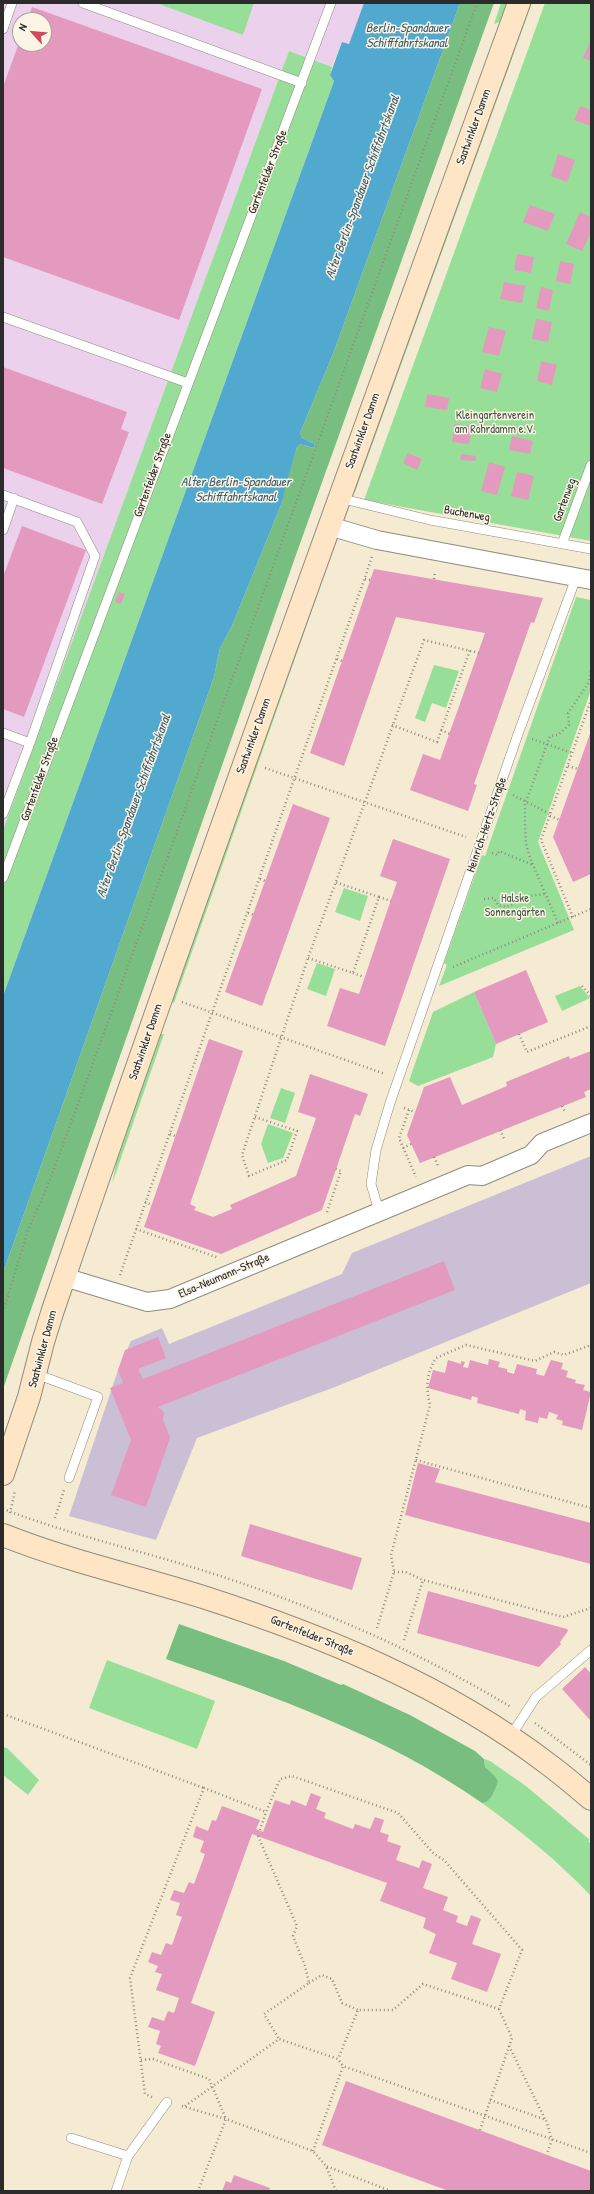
<!DOCTYPE html>
<meta charset="utf-8">
<style>
body{margin:0}
#map{position:relative;width:594px;height:2194px;overflow:hidden;background:#f4ebd2;font-family:"Patrick Hand",sans-serif}
canvas{display:block}
.frame{position:absolute;inset:0;border:4px solid #2b2b2b;pointer-events:none}
.north{position:absolute;left:12px;top:12px;width:40px;height:40px;box-sizing:border-box;background:#fcf5e5;border:1px solid #a8a49b;border-radius:50%;rotate:297deg;font-size:11px;font-weight:700;line-height:16px;text-align:center;color:#2b2b2b}
.north::after{content:'';display:block;margin:auto;width:14px;height:18px;background:#d1495b;clip-path:polygon(50% 0,100% 100%,50% 72%,0 100%)}
</style>
<div id="map">
<canvas width="594" height="2194"></canvas>
<div class="frame"></div>
<div class="north">N</div>
</div>
<script>
const ctx = document.querySelector('canvas').getContext('2d');
ctx.lineJoin = 'round';
function fill(path, color) {
  ctx.fillStyle = color;
  ctx.fill(path, 'evenodd');
}
function trace(path, color, width, dash) {
  ctx.strokeStyle = color;
  ctx.lineWidth = width;
  ctx.lineCap = dash ? 'butt' : 'round';
  ctx.setLineDash(dash || []);
  ctx.stroke(path);
}
function write(font, color, halo, rows, align = 'center') {
  ctx.font = font + ' "Patrick Hand",sans-serif';
  ctx.lineWidth = 3;
  ctx.setLineDash([]);
  ctx.textBaseline = 'middle';
  ctx.strokeStyle = halo;
  ctx.fillStyle = color;
  for (const [text, x, y, turn = 0] of rows) {
    ctx.save();
    ctx.translate(x, y);
    ctx.rotate((+turn || 0) * Math.PI / 180);
    ctx.textAlign = isNaN(turn) ? turn : align;
    if (halo) ctx.strokeText(text, 0, 0);
    ctx.fillText(text, 0, 0);
    ctx.restore();
  }
}
fill(new Path2D(`
 M3,3H156L243,34L254,3H364L349,44L342,42L332,67L289,51L3,830ZM20,20H44V44H20Z`), '#ebd1ec');
fill(new Path2D(`
 M591,1156V1283L335,1387L197,1438L156,1540L69,1516L118,1370L131,1341L162,1328L169,1344L342,1274L352,1253Z`), '#cbbfd6');
fill(new Path2D(`
 M156,3H254L243,35Z
 M501,3H508L502,21L494,24Z
 M528,3H532L355,492L351,490Z
 M545,3H591V541L364,500Z
 M289,51L332,67L330,75L334,81L3,996V830Z
 M323,570H326L174,1003L171,1001Z
 M576,597L591,600V690L538,842L574,930L439,986L447,965L444,963L482,855L485,856Z
 M434,665L459,671L446,708L432,703L425,722L415,718Z
 M344,888L368,896L360,921L335,912Z
 M317,963L335,969L326,996L307,989Z
 M580,986L590,998L562,1011L555,996Z
 M474,992L496,1044L493,1057L418,1086L409,1081L433,1012Z
 M159,1034H164L112,1184L119,1149Z
 M281,1088L295,1093L285,1123L270,1118Z
 M268,1124L293,1133L283,1158L268,1163L261,1144Z
 M107,1660L215,1701L197,1749L89,1708Z
 M3,1747L7,1748L39,1780L28,1795L3,1775Z
 M484,1759L490,1761L526,1786L590,1840L588,1841L591,1844V1896C558,1861 521,1831 482,1803C494,1801 494,1786 495,1776L485,1767Z`), '#97df99');
fill(new Path2D(`
 M460,3H494L297,552L3,1389V1273L214,677L220,648L232,626L283,500V492L297,447L300,444L314,448L315,444L302,438L300,433L333,354Z
 M179,1624L284,1661L341,1685L343,1684L410,1715L475,1751L484,1759L485,1767L495,1776L498,1782C494,1790 492,1802 482,1803C387,1736 275,1697 166,1659Z`), '#79be81');
fill(new Path2D(`
 M364,3H460L333,354L300,433L302,438L315,444L314,448L300,444L297,447L284,492L283,500L232,626L220,648L214,677L3,1273V996L334,81L330,75L342,42L349,44Z`), '#52a9cf');
fill(new Path2D(`
 M32,7L262,89L179,320L3,257V87L20,40V44H44V20H27Z
 M591,39V61L583,58Z
 M580,106L591,110V126L574,120Z
 M558,154L575,160L567,182L551,176Z
 M530,205L555,214L548,231L523,222Z
 M580,212L591,217V232L582,251L566,244Z
 M517,254L534,257L531,273L514,270Z
 M560,261L574,264L570,284L556,281Z
 M504,282L525,286L522,303L500,299Z
 M541,287L553,290L549,311L536,308Z
 M536,319L552,322L548,342L532,339Z
 M489,327L506,331L499,356L482,352Z
 M541,361L557,365L552,385L537,381Z
 M3,367L127,412L121,429L129,432L102,504L3,468Z
 M485,369L502,374L497,392L480,388Z
 M427,394L449,398L447,410L425,407Z
 M454,424L472,426L469,444L452,442Z
 M512,436L533,441L530,454L509,450Z
 M408,453L422,459L417,470L403,463Z
 M461,454L476,456V461L460,460Z
 M489,462L505,467L497,495L481,491Z
 M517,472L534,476L528,500L511,496Z
 M22,526L86,550L24,717L3,709V577Z
 M374,569L543,598L534,623L531,622L474,784L477,785L468,811L410,790L423,754L440,760L485,633L396,617L344,766L310,753Z
 M119,592L125,594L121,604L115,602Z
 M591,731V874L573,882L553,837Z
 M293,804L330,818L262,1006L225,992Z
 M393,839L450,859L385,1046L327,1026L340,988L359,994L397,882L380,876Z
 M526,970L548,1022L496,1044L474,992Z
 M209,1039L243,1051L190,1204L196,1207L194,1210L213,1217L232,1209L230,1205L296,1176L316,1118L298,1112L310,1074L368,1094L360,1116L355,1114L322,1210L221,1254L144,1227Z
 M591,1051V1089L584,1092L586,1097L420,1163L407,1135L424,1087L450,1077L462,1105L507,1086L506,1082L569,1056L570,1059Z
 M444,1261L455,1290L158,1407L164,1412L163,1419L170,1438L146,1507L111,1495L131,1440L110,1388L123,1383L118,1370L125,1350L158,1337L166,1358L138,1369L143,1379Z
 M489,1359L500,1362L498,1367L507,1369V1372L514,1374L517,1364L537,1369L536,1374L544,1376L551,1360L563,1363L561,1369L568,1371L566,1377L576,1380L575,1383L585,1385L583,1390L591,1392L582,1430L562,1425L563,1421L556,1419L558,1415L549,1412L547,1419L539,1417L538,1423L525,1420L526,1411L520,1409L519,1414L477,1403L478,1398L472,1396L471,1400L428,1388L433,1370L445,1373L448,1360L461,1364V1361L465,1362L463,1367L468,1368L470,1360L488,1365Z
 M418,1463L440,1469L435,1482L591,1523V1564L405,1515Z
 M250,1524L362,1558L352,1590L241,1556Z
 M428,1591L567,1629L568,1631L560,1642L561,1644L539,1667L417,1633Z
 M585,1667L591,1674V1721L562,1689Z
 M311,1793L321,1797L316,1809L326,1813L324,1818L353,1829L355,1824L370,1829L375,1817L384,1820L380,1832L389,1835L387,1841L401,1846L396,1860L419,1868L422,1860L432,1864L423,1888L448,1897L443,1910L458,1916L456,1922L467,1926L471,1915L481,1919L472,1944L501,1954L487,1992L451,1979L457,1963L429,1953L436,1934L423,1928L426,1918L380,1901L387,1883L252,1834L191,2003L215,2012L195,2066L158,2053L161,2046L156,2044L160,2031L148,2027L152,2017L164,2021L168,2011L174,2013L179,1998L156,1990L162,1974L155,1972L158,1966L148,1962L152,1952L161,1955L166,1943L172,1945L182,1917L176,1915L180,1903L170,1900L174,1890L184,1893L189,1882L194,1884L205,1854L200,1852L204,1841L193,1837L196,1826L208,1831L212,1820L216,1821L222,1806L260,1820L256,1829L263,1832L275,1800L290,1805L291,1800L306,1806Z
 M346,2081L591,2171V2191H449L322,2145Z
 M234,2175L270,2188L269,2191H222L226,2181L231,2183Z`), '#e39abe');
const service = new Path2D(`
 M83,3L302,83
 M3,29L12,3
 M3,317L188,383
 M3,495L77,522L95,556L30,743L3,814
 M339,498L430,520L591,549
 M3,530L14,498
 M562,544L591,465
 M3,733L30,743
 M3,878L331,3
 M379,1211L371,1184L376,1150L390,1103L518,734L576,578
 M36,1374L98,1397L69,1478
 M510,1737L536,1697L591,1650
 M71,2138L128,2156
 M116,2191L128,2156L167,2102`);
const minor = new Path2D(`
 M329,526L377,540L591,580
 M64,1277L147,1302L170,1299L468,1175L482,1176L531,1155L542,1143L591,1123`);
const secondary = new Path2D(`
 M3,1474L29,1397L43,1342L53,1310C203,872 361,438 519,3
 M3,1535C68,1561 136,1576 203,1597C324,1636 446,1686 548,1764C563,1775 577,1787 591,1799`);
trace(service, '#908b7e', 10);
trace(minor, '#908b7e', 20);
trace(secondary, '#908b7e', 24);
trace(new Path2D(`
 M365,579L370,580
 M434,579L435,572
 M337,659L342,661
 M392,725L437,742L470,650
 M441,730L450,734
 M532,739L572,753
 M568,766L578,769
 M265,768L466,837
 M513,795L550,814
 M550,816L560,820
 M492,853L497,855L499,851L533,865
 M260,879L265,881
 M379,897L391,901
 M484,899L494,898L498,905L506,907L514,904L519,897L545,894
 M248,913L254,915
 M573,917L541,840L591,700
 M558,923L530,858L526,844L525,826V804L550,736L558,735L569,725L568,713L589,682L591,669
 M308,958L353,973L379,897L335,882
 M453,967L591,909
 M353,973L364,977
 M582,986L591,996
 M182,1002L385,1074
 M519,1034L527,1052L591,1026
 M562,1106L565,1112
 M404,1108L415,1112
 M409,1110L399,1138L416,1177
 M255,1117L297,1131L287,1160L249,1176L242,1155L308,958L424,640L479,653
 M500,1130L505,1141
 M170,1134L175,1136
 M403,1148L411,1144
 M434,1157L439,1168
 M145,1202L152,1205
 M327,1212L341,1171L336,1169
 M136,1229L219,1258
 M120,1275L372,557
 M3,1312L28,1230L48,1185L89,1074L477,3
 M416,1460L591,1508
 M3,1509C71,1535 142,1551 211,1573C316,1607 416,1650 511,1707
 M10,1513L15,1491
 M55,1518L64,1490
 M394,1572H406L423,1580
 M377,1628L394,1572L391,1555L430,1405C426,1387 426,1374 436,1358L466,1345L535,1361L554,1352L564,1355L591,1345
 M404,1640L423,1580L563,1617L591,1608
 M3,1714L204,1788
 M535,1723L591,1765
 M260,1830L266,1812
 M258,1836L297,1926L293,1936L305,1966L309,1983L264,2014L279,2039
 M309,1983L322,1975L332,1979L342,2003L358,2010
 M509,2046L545,2119
 M141,2060L153,2059L209,2079L226,2119L198,2191
 M152,2097L145,2094L130,1978L204,1788L266,1812L280,1779L292,1776L398,1813L434,1854L444,1860L522,1950L499,2009L423,1984L393,2010H358L338,2059
 M490,2100L546,2120L552,2140L547,2154
 M182,2106L226,2119L313,2151L326,2166
 M185,2106L279,2039L338,2059L343,2066
 M480,2130L512,2038L499,2009
 M313,2151L343,2066L591,2153
 M336,2191L326,2166L391,2191`), '#908b7e', 2.5, [1, 3]);
trace(service, '#fff', 9);
trace(minor, '#fff', 18);
trace(secondary, '#fde5c5', 22);
write('12px', '#2b2b2b', '#fcf5e5', [
 ["Saatwinkler Damm",474,127,-70],
 ["Gartenfelder Straße",268,172,-69],
 ["Saatwinkler Damm",363,431,-70],
 ["Gartenfelder Straße",153,475,-70],
 ["Gartenweg",565,500,-70],
 ["Buchenweg",467,514,10],
 ["Saatwinkler Damm",254,736,-70],
 ["Gartenfelder Straße",40,779,-70],
 ["Heinrich-Hertz-Straße",487,825,-71],
 ["Saatwinkler Damm",146,1042,-71],
 ["Elsa-Neumann-Straße",224,1276,-23],
 ["Saatwinkler Damm",43,1349,-75],
 ["Gartenfelder Straße",312,1636,22]
]);
write('12px', '#465846', '#fcf5e5', [
 ["Kleingartenverein",495,416],
 ["am Rohrdamm e.V.",495,430],
 ["Halske",515,899],
 ["Sonnengärten",515,913]
]);
write('italic 13px', '#3b5d6d', '#fcf5e5', [
 ["Berlin-Spandauer",407,29],
 ["Schifffahrtskanal",407,44],
 ["Alter Berlin-Spandauer Schifffahrtskanal",363,187,-70],
 ["Alter Berlin-Spandauer",236,483],
 ["Schifffahrtskanal",236,498],
 ["Alter Berlin-Spandauer Schifffahrtskanal",134,806,-70]
]);
</script>
